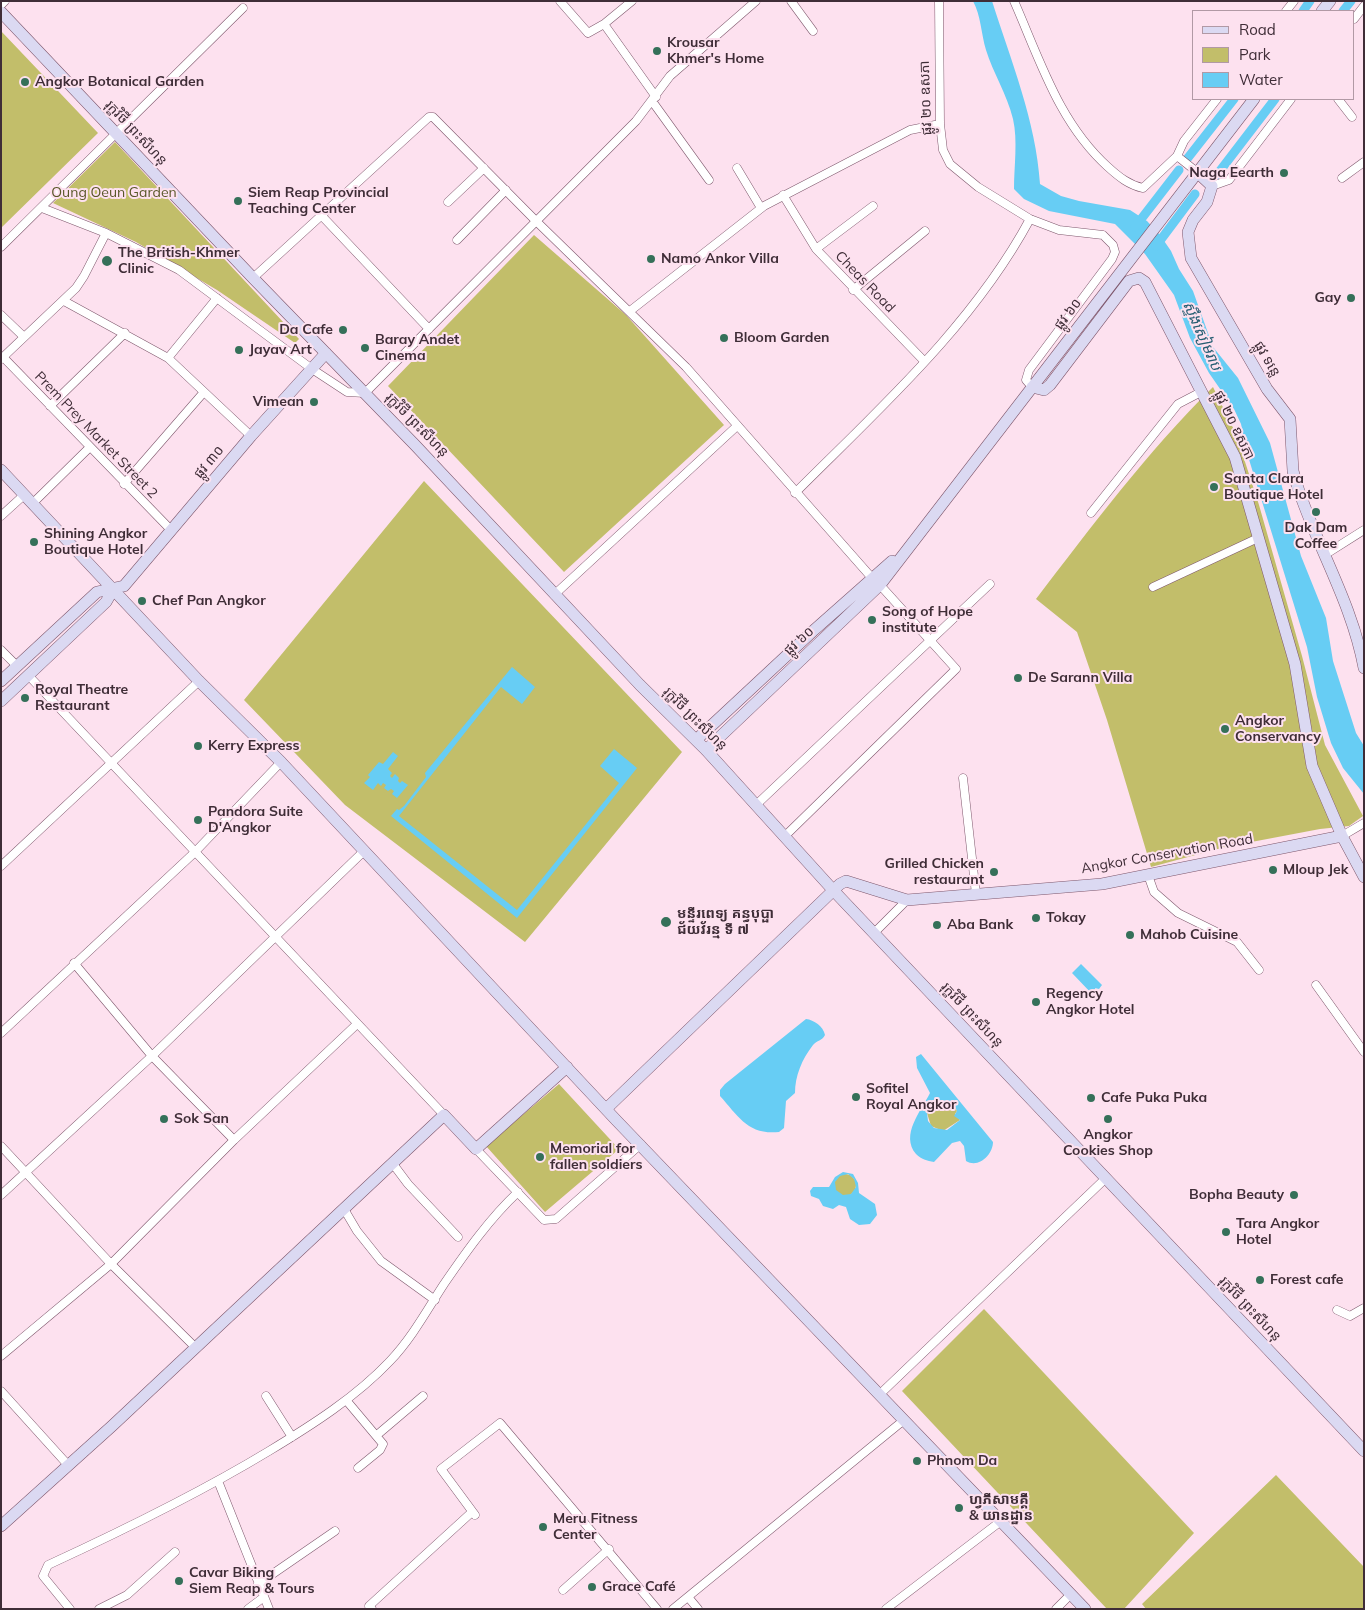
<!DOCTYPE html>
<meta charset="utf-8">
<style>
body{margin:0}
#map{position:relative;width:1365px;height:1610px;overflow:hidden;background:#fde1ef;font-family:Mulish,sans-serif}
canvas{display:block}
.frame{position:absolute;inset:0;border:2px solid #3f2d37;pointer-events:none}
.legend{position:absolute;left:1192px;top:10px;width:162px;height:90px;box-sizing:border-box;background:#fde1ef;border:1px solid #b199a5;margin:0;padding:6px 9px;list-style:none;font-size:15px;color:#3f2d37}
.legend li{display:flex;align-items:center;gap:10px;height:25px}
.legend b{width:25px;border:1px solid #b199a5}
</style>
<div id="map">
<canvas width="1365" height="1610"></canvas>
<div class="frame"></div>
<ul class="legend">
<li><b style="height:6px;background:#dbd9f2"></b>Road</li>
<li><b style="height:14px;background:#c2be6a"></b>Park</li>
<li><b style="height:14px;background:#67cdf4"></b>Water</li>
</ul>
</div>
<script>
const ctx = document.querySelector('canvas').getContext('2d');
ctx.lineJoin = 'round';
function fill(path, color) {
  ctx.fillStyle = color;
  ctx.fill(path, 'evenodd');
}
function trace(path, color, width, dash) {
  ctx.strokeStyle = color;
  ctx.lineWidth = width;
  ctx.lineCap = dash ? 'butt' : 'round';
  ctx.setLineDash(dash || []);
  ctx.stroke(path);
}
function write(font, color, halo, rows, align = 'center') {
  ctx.font = font + ' Mulish,"Noto Sans Khmer",sans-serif';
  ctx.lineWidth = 4;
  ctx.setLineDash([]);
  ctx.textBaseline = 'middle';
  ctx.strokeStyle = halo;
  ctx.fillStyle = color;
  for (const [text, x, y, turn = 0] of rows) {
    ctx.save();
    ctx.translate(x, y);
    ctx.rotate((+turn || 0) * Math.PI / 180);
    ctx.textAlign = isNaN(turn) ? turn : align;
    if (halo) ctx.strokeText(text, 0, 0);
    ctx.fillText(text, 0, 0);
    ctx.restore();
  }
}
fill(new Path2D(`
 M1,31L98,133L1,228Z
 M115,142L299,339L295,343L217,290L136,242L53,203Z
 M534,235L626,315L724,425L564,572L388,386Z
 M1213,387L1236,434L1259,505L1302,656L1325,745L1363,816L1349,826L1320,829L1225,847L1151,867L1107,720L1077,632L1036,599C1092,526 1147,452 1213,387Z
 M424,481L682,752L525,942L345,805L244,700Z
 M559,1084L619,1149L545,1212L486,1146Z
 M942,1104L955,1107L957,1111L955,1114L960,1120L943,1131L931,1126L927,1113L930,1108Z
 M834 1185a11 11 0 1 1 22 0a11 11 0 1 1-22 0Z
 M984,1309L1194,1533L1124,1609H1107L902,1391Z
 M1276,1475L1364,1567V1609H1146L1142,1604Z`), '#c2be6a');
fill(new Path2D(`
 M973,1H992C1011,61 1036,121 1040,184L1061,196L1079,201L1130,210L1147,221L1160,235L1171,251L1179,269L1193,291L1213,347L1238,378L1270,443L1301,556L1326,618L1333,661L1356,733L1364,746V794L1343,768L1331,743L1317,697L1307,647L1247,453L1241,424L1234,409L1209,373L1190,338L1174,295L1145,254L1115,224L1049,211L1024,199L1014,189C1014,167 1018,140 1013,119C1007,94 993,73 986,50C981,33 981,16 973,1Z
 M512,667L535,687L522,704L501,687L399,816L517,910L619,783L600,766L614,749L637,768L517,918L391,816L397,809L399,810L404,806L426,777L425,773Z
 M393,752L398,756L388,769L392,773L390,776L392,778L395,774L399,778L398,781L400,783L402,781L408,785L397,798L392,794L394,791L391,789L388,791L384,788L386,785L383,783L381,786L378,783L373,790L364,783L370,777L368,775L379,762L383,764Z
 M1081,964L1102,985L1099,989L1095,988L1096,992L1093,995L1072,973Z
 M806,1019C814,1020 823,1026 825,1035C822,1041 817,1040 813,1045C802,1059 795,1076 795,1093L786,1101L784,1128L779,1132C748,1135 739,1117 720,1096V1090L725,1084Z
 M921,1054L993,1142C993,1154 979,1169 966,1161L964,1146L960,1141L952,1143L934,1162C927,1161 921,1159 916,1154C900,1135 921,1111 930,1093L917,1068L916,1057ZM937,1105L955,1107L957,1111L954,1116L960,1120L947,1130L934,1128L928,1121L927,1113Z
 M843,1172L853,1174L858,1183L859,1193L875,1204L877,1215L870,1224L859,1225L850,1219L846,1207L839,1205L833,1209L823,1206L819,1199L811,1196L810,1191L813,1187H829L835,1177ZM848,1174L854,1179L856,1187L851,1194L843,1195L836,1190L835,1182L840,1176Z`), '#67cdf4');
trace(new Path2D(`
 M1303,11L1310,1
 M1343,11L1351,1
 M1187,159L1234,99
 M1216,176L1275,99
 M1135,227L1179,170
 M1156,246L1195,194`), '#67cdf4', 9);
const street = new Path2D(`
 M560,1L588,33L604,24L656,97
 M791,1L813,31
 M939,1L940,124L943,150L950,164L978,187L1030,219L1059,230L1103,235L1113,245L1115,252L1112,259L1029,370L1026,380L1032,387
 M1014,1C1040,60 1059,123 1108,167C1119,177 1129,185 1143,188L1177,156L1184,141L1217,99
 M1,5L5,1
 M1286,11L1294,1
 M1354,19L1364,6
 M604,24L632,1
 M1338,99L1352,117
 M652,101L709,180
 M1177,156L1197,172
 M737,168L761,208
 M1342,178L1364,162
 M1212,186L1229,180L1291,99
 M783,195L816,249
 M448,202L484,168
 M873,206L816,249L924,361
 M42,208L106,233L179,270L312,369L347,392L365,393L636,121L670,76L756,1
 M321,215L429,329
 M457,240L506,190
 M1,247L243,8
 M253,278L429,117H433L536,221L686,367L872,578
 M853,290L925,231
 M64,301L168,358L251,436
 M630,311L764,206L910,130L940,124
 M1,315L24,337
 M3,357L171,530
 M168,358L217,298
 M1,359L76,288L84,276L106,233
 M50,406L125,333
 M124,484L204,392
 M795,493C880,408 973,325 1030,219
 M33,503L89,448
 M1091,513L1178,404L1201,392
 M1,516L24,495
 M1326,554L1364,530
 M1153,587L1258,538
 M554,595L737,426
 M1,650L17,666
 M28,675L444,1115
 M963,778L976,894
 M756,805L990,584
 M785,836L956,669L880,585
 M1342,836L1364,823
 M1,866L199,681
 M1148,875L1154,892L1178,913L1237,942L1259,970
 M875,932L907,900
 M74,963L152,1056L234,1140
 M1316,985L1364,1052
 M1,1033L194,853L281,762
 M1,1146L111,1264L195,1347
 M476,1149L544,1220L556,1219L641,1144
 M393,1164L408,1184L458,1237
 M1,1195L152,1056L364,851
 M344,1209L357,1231L381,1261L435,1300
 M1337,1310L1350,1316L1364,1308
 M1,1356L111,1264L234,1140L357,1024
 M1,1391L68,1465
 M879,1395L1106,1178
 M266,1396L292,1437
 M346,1400L383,1444L380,1450L358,1468
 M377,1435L423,1396
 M218,1481L269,1609
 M475,1515L441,1469L500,1423L657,1609
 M258,1584L335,1531
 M563,1590L609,1549
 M688,1597L698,1609
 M70,1609L43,1576L48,1565C124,1530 198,1494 269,1451C312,1425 356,1397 390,1361C412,1338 427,1310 444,1284C466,1252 490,1218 518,1192
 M99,1609L127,1595L175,1552
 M248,1609L264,1597
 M372,1609L369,1606L472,1512
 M673,1609L904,1420
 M886,1609L1001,1521
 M1056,1609L1071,1594`);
const secondary = new Path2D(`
 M1322,11L1330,1
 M1,12L253,278L415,445L640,685L706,750L833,890L1364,1451
 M1197,172L1212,186L1207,202L1193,220L1188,232L1191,258L1267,389L1290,419L1293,471L1297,485C1317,547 1352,603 1364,668
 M1032,387L1044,390L1050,385L1129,281L1139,278L1145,282L1235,457L1295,664L1312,766L1342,836L1364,877
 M1,470L199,681L281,762L616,1120L1085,1609
 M1,681L97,592L124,586L251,436L326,353
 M1,701L106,602L114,588
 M696,740L813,631L892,561
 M706,750L880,585L1254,99
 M606,1109L840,884L846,881L907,900L1102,884L1342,836
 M1,1526L112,1426L444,1115L476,1149L567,1067`);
trace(street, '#7e576c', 9);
trace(secondary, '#7e576c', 12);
trace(street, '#fff', 8);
trace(secondary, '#dbd9f2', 11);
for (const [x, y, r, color] of [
 [657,51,5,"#357059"],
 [25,82,5,"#357059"],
 [1284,173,5,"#357059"],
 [238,201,5,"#357059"],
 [651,259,5,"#357059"],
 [107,261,6,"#357059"],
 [1351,298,5,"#357059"],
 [343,330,5,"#357059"],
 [724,338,5,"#357059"],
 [365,348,5,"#357059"],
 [239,350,5,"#357059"],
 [314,402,5,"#357059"],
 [1214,487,5,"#357059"],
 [1316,512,5,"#357059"],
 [34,542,5,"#357059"],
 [142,601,5,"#357059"],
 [872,620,5,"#357059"],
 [1018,678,5,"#357059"],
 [25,698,5,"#357059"],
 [1225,729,5,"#357059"],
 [198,746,5,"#357059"],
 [198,820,5,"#357059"],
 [1273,870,5,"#357059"],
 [994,872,5,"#357059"],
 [1036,918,5,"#357059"],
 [666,922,6,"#357059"],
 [937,925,5,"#357059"],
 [1130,935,5,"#357059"],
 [1036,1002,5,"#357059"],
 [856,1097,5,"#357059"],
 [1091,1098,5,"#357059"],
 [164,1119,5,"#357059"],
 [1108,1119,5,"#357059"],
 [540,1157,5,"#357059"],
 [1294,1195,5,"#357059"],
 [1226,1232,5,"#357059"],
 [1260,1280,5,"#357059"],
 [917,1461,5,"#357059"],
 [959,1508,5,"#357059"],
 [543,1527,5,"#357059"],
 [179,1581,5,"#357059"],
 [592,1587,5,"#357059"]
]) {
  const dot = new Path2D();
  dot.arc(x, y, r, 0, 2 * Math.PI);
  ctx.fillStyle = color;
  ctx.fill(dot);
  trace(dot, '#fde1ef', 2);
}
write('bold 14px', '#3f2d37', '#fde1ef', [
 ["Krousar",667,43],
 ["Khmer's Home",667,59],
 ["Angkor Botanical Garden",35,82],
 ["Naga Eearth",1274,173,"right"],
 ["Siem Reap Provincial",248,193],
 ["Teaching Center",248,209],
 ["The British-Khmer",118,253],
 ["Clinic",118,269],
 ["Namo Ankor Villa",661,259],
 ["Gay",1341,298,"right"],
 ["Da Cafe",333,330,"right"],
 ["Bloom Garden",734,338],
 ["Baray Andet",375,340],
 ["Cinema",375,356],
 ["Jayav Art",249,350],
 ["Vimean",304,402,"right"],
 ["Santa Clara",1224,479],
 ["Boutique Hotel",1224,495],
 ["Dak Dam",1316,528,"center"],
 ["Coffee",1316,544,"center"],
 ["Shining Angkor",44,534],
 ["Boutique Hotel",44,550],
 ["Chef Pan Angkor",152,601],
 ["Song of Hope",882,612],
 ["institute",882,628],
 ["De Sarann Villa",1028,678],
 ["Royal Theatre",35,690],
 ["Restaurant",35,706],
 ["Angkor",1235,721],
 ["Conservancy",1235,737],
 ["Kerry Express",208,746],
 ["Pandora Suite",208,812],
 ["D'Angkor",208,828],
 ["Grilled Chicken",984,864,"right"],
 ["restaurant",984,880,"right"],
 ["Mloup Jek",1283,870],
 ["មន្ទីរពេទ្យ គន្ធបុប្ផា",677,914],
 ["ជ័យវ័រន្ម ទី ៧",677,930],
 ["Tokay",1046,918],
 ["Aba Bank",947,925],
 ["Mahob Cuisine",1140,935],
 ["Regency",1046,994],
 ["Angkor Hotel",1046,1010],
 ["Sofitel",866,1089],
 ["Royal Angkor",866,1105],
 ["Cafe Puka Puka",1101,1098],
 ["Sok San",174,1119],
 ["Angkor",1108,1135,"center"],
 ["Cookies Shop",1108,1151,"center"],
 ["Memorial for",550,1149],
 ["fallen soldiers",550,1165],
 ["Bopha Beauty",1284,1195,"right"],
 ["Tara Angkor",1236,1224],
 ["Hotel",1236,1240],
 ["Forest cafe",1270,1280],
 ["Phnom Da",927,1461],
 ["ហ្វភីសាមគ្គី",969,1500],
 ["& យានដ្ឋាន",969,1516],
 ["Meru Fitness",553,1519],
 ["Center",553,1535],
 ["Cavar Biking",189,1573],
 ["Siem Reap & Tours",189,1589],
 ["Grace Café",602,1587]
], 'left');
write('14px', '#3f2d37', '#fde1ef', [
 ["ផ្លូវ ២០ ឧសភា",926,98,-92],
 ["រុក្ខវិថី ព្រះសីហនុ",136,133,47],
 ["Cheas Road",865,282,46],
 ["ផ្លូវ ៦០",1068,314,-53],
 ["ផ្លូវ ទន្លេ",1267,359,60],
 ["រុក្ខវិថី ព្រះសីហនុ",417,425,46],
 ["ផ្លូវ ២០ ឧសភា",1234,425,64],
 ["Prem Prey Market Street 2",96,435,46],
 ["ផ្លូវ ៣០",209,462,-50],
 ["ផ្លូវ ៦០",799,641,-43],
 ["រុក្ខវិថី ព្រះសីហនុ",695,719,45],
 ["Angkor Conservation Road",1167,854,-10],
 ["រុក្ខវិថី ព្រះសីហនុ",972,1015,47],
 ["រុក្ខវិថី ព្រះសីហនុ",1250,1309,47]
]);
write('14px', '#595728', '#fde1ef', [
 ["Oung Oeun Garden",114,193]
]);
write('italic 15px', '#265e73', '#fde1ef', [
 ["ស្ទឹងសៀមរាប",1202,336,66]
]);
</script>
